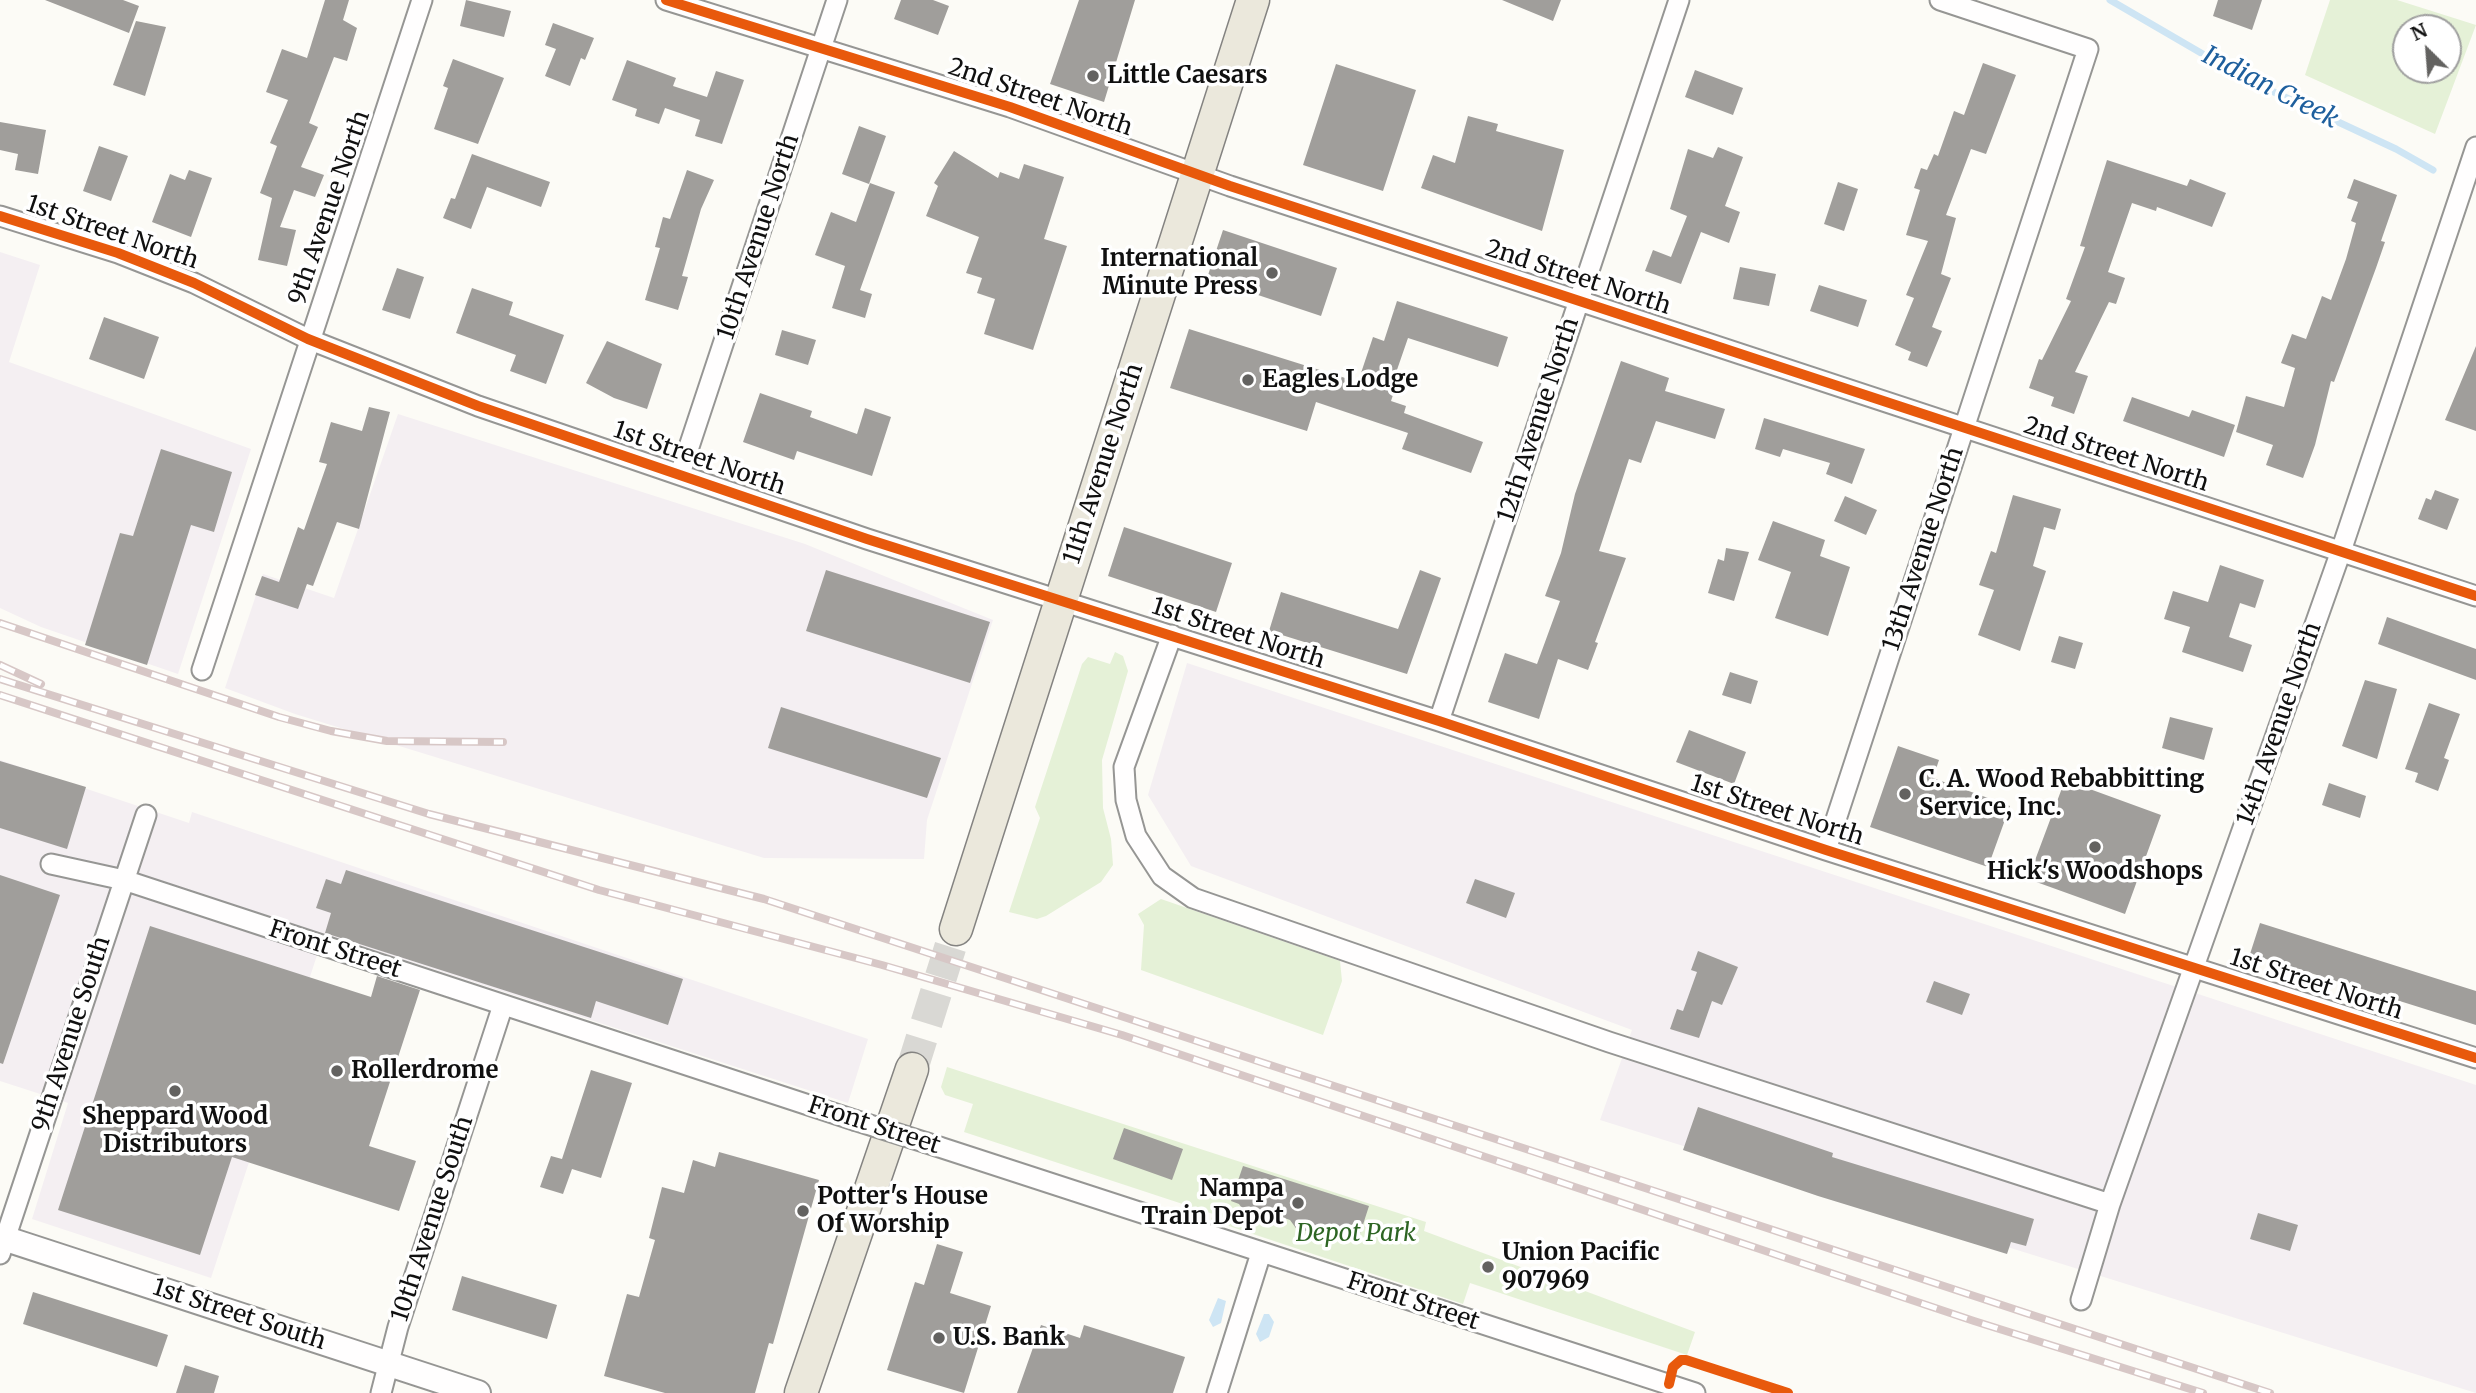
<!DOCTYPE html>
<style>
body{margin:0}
#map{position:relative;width:2476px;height:1393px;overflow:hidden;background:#fcfbf6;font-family:Merriweather,serif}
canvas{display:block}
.north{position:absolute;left:2392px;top:14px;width:70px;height:70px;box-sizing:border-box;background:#fff;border:2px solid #9f9f9f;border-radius:50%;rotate:335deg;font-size:19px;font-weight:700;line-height:28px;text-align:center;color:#101010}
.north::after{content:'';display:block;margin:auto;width:24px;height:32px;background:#636260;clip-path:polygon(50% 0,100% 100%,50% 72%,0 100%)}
</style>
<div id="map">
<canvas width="2476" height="1393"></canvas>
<div class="north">N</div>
</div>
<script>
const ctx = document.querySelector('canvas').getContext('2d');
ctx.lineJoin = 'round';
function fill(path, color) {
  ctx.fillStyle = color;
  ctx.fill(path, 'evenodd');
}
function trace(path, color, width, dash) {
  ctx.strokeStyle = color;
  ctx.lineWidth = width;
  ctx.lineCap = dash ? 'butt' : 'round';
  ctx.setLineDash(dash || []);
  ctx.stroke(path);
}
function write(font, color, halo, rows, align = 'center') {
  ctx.font = font + ' Merriweather,serif';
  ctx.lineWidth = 7;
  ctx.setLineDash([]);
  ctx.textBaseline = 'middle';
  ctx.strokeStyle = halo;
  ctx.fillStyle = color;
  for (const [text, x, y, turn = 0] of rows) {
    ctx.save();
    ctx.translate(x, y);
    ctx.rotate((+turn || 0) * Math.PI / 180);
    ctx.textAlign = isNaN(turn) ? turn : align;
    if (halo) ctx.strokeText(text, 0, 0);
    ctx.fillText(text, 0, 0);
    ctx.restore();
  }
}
fill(new Path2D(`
 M0,252L40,265L9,362L251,449L178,674L41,627L0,608Z
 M398,414L805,544L993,620L927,820L924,859L764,858L295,714L225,688L263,574L334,598Z
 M1187,663L2476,1085V1393L1600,1120L1632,1030L1191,866L1148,795Z
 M0,760L189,823L192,812L868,1039L848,1103L324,934L211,1278L32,1219L68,1103L0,1081Z`), '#f4eff2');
fill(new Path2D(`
 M2330,0H2397L2476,25L2435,134L2305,75ZM2406,28H2448V70H2406Z
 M1115,652L1123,656L1128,671L1102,760L1103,808L1111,839L1113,865L1101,882L1046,916L1037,919L1009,912L1040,818L1035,807L1082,664L1088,657L1110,664Z
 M1161,899L1340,961L1342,981L1323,1035L1141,970L1144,925L1138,914Z
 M947,1067L1426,1222L1424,1231L1695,1332L1687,1355L1470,1283L1463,1304L1211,1220L1213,1214L964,1132L973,1104L945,1095L941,1087Z`), '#e5f1d7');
fill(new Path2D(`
 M1218,1298L1226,1301L1221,1323L1213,1327L1209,1320Z
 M1264,1314H1269L1274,1322L1269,1337L1260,1342L1256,1334Z`), '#cee5f4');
trace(new Path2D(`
 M2110,0L2244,78L2396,149L2433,170`), '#cee5f4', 7);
fill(new Path2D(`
 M45,0H123L139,6L129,33Z
 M325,0H349L343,20L357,28L347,61L334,57L309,123L318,127L301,167L324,175L315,197L294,190L280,227L296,230L287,266L258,260L272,198L260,193L277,146L270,143L288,100L266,92L282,49L307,58Z
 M466,0L511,11L504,37L460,26Z
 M901,0H933L949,6L938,35L894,19Z
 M1079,0H1135L1104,102L1050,84Z
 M1502,0H1561L1553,21Z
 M2218,0H2262L2252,30L2213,16Z
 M136,21L166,27L145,96L113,85Z
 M553,23L594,38L585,60L581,58L570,86L545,76L556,49L545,45Z
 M453,59L504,78L478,144L434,129L448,88L443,86Z
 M627,60L676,78L673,86L707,97L716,71L744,80L722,144L695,136L700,120L665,108L659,124L635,116L637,109L612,100Z
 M1983,63L2016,75L1986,154L1971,149L1946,215L1956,218L1941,274L1951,278L1932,327L1942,331L1927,367L1908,360L1911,352L1895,345L1914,298L1906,295L1928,241L1906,235L1920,190L1914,188L1921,168L1927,170L1934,154L1938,156L1954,111L1964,115Z
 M1336,64L1416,90L1383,191L1303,165Z
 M1695,70L1743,88L1733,115L1685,97Z
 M1468,116L1498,124L1496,131L1564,150L1542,231L1421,188L1433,155L1455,163Z
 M0,122L46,130L38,174L15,170L18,154L0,150Z
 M859,126L886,136L869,184L842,174Z
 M99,146L128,156L111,201L83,191Z
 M1718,147L1743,157L1725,206L1740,212L1729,243L1701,232L1681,284L1645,271L1653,250L1671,257L1687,216L1670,209L1688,149L1713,158Z
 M954,151L998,178L1000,172L1019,179L1024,164L1064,177L1044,239L1067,246L1033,350L984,334L995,299L977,293L982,278L966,273L979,237L926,216L938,186L934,183Z
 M472,154L550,182L541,207L487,187L471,229L443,218L451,198L455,199Z
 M2107,160L2187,186L2190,179L2226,193L2212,227L2157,207L2156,211L2132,203L2108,272L2125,278L2116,304L2109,302L2075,372L2088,376L2074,414L2051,406L2054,397L2029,388L2039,359L2042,360L2071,301L2066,299L2085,247L2080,246Z
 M189,170L212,178L191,237L152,222L170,174L185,180Z
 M687,170L714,180L701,209L682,276L688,277L678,310L645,300L660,248L655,247L663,217L670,219Z
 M2354,179L2397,195L2381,241L2385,242L2376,268L2334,382L2331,381L2315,445L2303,478L2266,465L2273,445L2236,432L2246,396L2284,407L2295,368L2281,363L2292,334L2306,339L2322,296L2331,300L2346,259L2356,223L2351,221L2358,202L2347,198Z
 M1838,182L1858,189L1844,231L1824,224Z
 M870,183L895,192L860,290L872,294L865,318L832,308L845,266L815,255L831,212L856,222Z
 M1223,230L1337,268L1321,316L1207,278Z
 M1740,267L1776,274L1769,306L1733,299Z
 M397,268L424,277L410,319L382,310Z
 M1819,285L1867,300L1858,327L1810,311Z
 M472,288L513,302L509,315L564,335L546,384L510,371L516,355L456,333Z
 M1397,301L1508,337L1498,367L1408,338L1389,393L1393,395L1391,401L1406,406L1404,413L1483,442L1471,473L1402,449L1408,433L1316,402L1307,431L1170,388L1189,329L1358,382L1373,337L1384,341Z
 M104,317L159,337L144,379L89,359Z
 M782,330L816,340L808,365L775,355Z
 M607,341L662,364L647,409L614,398L586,383Z
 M2476,346V431L2445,420Z
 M1621,361L1669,378L1665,391L1725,409L1715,439L1656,421L1641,463L1629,459L1599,551L1626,558L1595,642L1598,643L1588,670L1558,659L1539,719L1488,702L1505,653L1537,664L1560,601L1545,596L1561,553L1575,494Z
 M760,393L812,411L810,417L857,434L865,408L891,417L872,476L797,451L794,460L743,442Z
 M2132,397L2189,417L2192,410L2235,425L2224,457L2123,421Z
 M369,407L390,412L359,529L337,522L313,586L307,584L298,609L255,595L262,576L279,582L298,527L304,530L327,464L319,462L331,422L362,431Z
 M1764,418L1865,449L1852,484L1826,474L1830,463L1783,449L1780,457L1755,449Z
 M161,449L232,472L214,532L191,525L147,665L85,645L120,533L133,536Z
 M2435,490L2459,499L2447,530L2418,519L2426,498L2431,500Z
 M2013,495L2061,509L2055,530L2044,527L2033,566L2046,571L2020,651L1978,635L1994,590L1979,585L1991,551L1996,553Z
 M1845,496L1877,510L1866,535L1834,521Z
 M1773,521L1825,540L1820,556L1850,567L1828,636L1775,618L1791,572L1758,560Z
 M1124,527L1232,563L1216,612L1108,576Z
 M1726,548L1749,552L1734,601L1708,593L1718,559L1724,561Z
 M2220,565L2264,580L2255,608L2240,603L2229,637L2252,645L2243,672L2182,652L2190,627L2164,619L2173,591L2208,602Z
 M826,570L990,622L970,683L806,631Z
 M1420,570L1441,578L1407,674L1269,631L1281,592L1398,629Z
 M2387,617L2476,649V680L2378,644Z
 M2059,636L2083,643L2075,669L2051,662Z
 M1730,672L1758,681L1751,704L1722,695Z
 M2365,680L2397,689L2377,759L2342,746Z
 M2429,703L2460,714L2444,758L2449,760L2438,791L2415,782L2418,773L2405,769Z
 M781,707L941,758L927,798L768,748Z
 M2170,717L2213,728L2204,760L2162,748Z
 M1689,730L1746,752L1734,784L1676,762Z
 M1898,746L1939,760L1933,778L2010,806L1988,867L1870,827Z
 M0,761L86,787L67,849L0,828Z
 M2065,780L2161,815L2125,914L2028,879Z
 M2329,783L2366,796L2360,818L2322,805Z
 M346,870L683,979L668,1025L596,1001L591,1018L325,933L331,913L316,908L326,879L341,884Z
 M0,875L60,895L3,1064L0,1063Z
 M1475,879L1515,893L1506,918L1466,903Z
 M2260,923L2476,991V1025L2250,954Z
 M150,926L371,997L377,976L420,990L369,1146L416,1161L399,1211L232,1157L200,1255L58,1210Z
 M1698,951L1738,967L1722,1005L1712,1001L1699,1038L1670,1029L1677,1009L1683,1011L1697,972L1691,970Z
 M1934,981L1970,994L1962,1015L1926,1002Z
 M591,1070L632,1083L601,1178L572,1169L563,1194L540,1187L551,1156L562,1159Z
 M1698,1107L1833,1153L1832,1157L2034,1219L2026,1246L2011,1242L2007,1254L1818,1196L1683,1150Z
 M1124,1128L1183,1149L1172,1180L1113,1159Z
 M719,1152L819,1180L773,1344L769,1343L755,1393H665L604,1376L627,1294L639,1297L655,1240L649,1238L662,1187L684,1193L693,1160L715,1167Z
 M1243,1166L1369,1206L1358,1240L1320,1228L1319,1230L1298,1231L1290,1220L1264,1211L1255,1215L1246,1214L1239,1204L1231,1201Z
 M2258,1213L2298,1225L2290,1251L2250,1239Z
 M937,1244L963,1252L950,1293L991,1306L964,1393L887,1370L915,1282L924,1285Z
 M462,1276L557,1305L547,1339L452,1310Z
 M33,1292L168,1335L157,1367L23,1324Z
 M1041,1325L1080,1338L1084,1325L1185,1357L1173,1393H1017Z
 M185,1365L219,1376L214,1393H176Z`), '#a09e9b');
trace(new Path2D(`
 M912,1069L956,929`), '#d9d8d4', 32, [32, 16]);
const minor = new Path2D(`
 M666,0L1010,107L1230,186L2476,596
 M0,216L118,253L194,283L308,339L478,406L867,539L1439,721L1826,850L2476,1058
 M680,474L837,0
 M1172,635L1124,767L1126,800L1136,836L1162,876L1193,898L1609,1042L2110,1204
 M202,670L422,0
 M1439,721L1679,0
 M1826,850L2088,49L1940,0
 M51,864L124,880L854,1120
 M927,1143L1695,1393
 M0,1254L146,815
 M2081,1300L2110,1204L2341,551L2476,147
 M381,1393L398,1327L503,1005
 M1217,1393L1261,1253`);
const tertiary = new Path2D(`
 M0,1237L478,1393`);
const primary = new Path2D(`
 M956,929L1253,0
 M801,1393L912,1069`);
trace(minor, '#969694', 23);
trace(tertiary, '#969694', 28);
trace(primary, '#848381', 35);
trace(minor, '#fffefe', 19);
trace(tertiary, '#fffefe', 24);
trace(primary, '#ebe8dc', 32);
const rail = new Path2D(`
 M0,623L279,717L331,731L387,741L503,742
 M0,665L41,684
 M0,679L429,814L764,899L2270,1393
 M0,695L599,890L882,965L1122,1035L1974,1321L2203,1393`);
trace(rail, '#d7c7c6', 8);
trace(rail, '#fff', 5, [16]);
const minorBridge = new Path2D(`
 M854,1120L927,1143`);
trace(minorBridge, '#969694', 23, []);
trace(minorBridge, '#fffefe', 19);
trace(new Path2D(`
 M666,0L1010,107L1230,186L2476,596
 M0,216L118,253L194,283L308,339L478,406L867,539L1439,721L1826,850L2476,1058
 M1669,1384L1673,1367L1681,1360H1686L1788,1393`), '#e8590c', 10);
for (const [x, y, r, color] of [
 [1093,76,7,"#636260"],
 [1272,273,7,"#636260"],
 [1248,380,7,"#636260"],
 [1905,794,7,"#636260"],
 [2095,847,7,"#636260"],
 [337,1071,7,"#636260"],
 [175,1091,7,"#636260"],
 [1298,1203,7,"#636260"],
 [803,1211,7,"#636260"],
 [1488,1267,7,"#636260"],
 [939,1338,7,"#636260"]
]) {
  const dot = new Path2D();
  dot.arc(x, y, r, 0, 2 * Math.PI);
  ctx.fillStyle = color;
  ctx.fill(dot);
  trace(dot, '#fff', 2.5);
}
write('bold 24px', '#101010', '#fff', [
 ["Little Caesars",1107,76],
 ["International",1258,259,"right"],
 ["Minute Press",1258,287,"right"],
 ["Eagles Lodge",1262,380],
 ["C. A. Wood Rebabbitting",1919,780],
 ["Service, Inc.",1919,808],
 ["Hick's Woodshops",2095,872,"center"],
 ["Rollerdrome",351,1071],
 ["Sheppard Wood",175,1117,"center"],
 ["Distributors",175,1145,"center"],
 ["Nampa",1284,1189,"right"],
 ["Train Depot",1284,1217,"right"],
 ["Potter's House",817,1197],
 ["Of Worship",817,1225],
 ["Union Pacific",1502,1253],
 ["907969",1502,1281],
 ["U.S. Bank",953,1338]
], 'left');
write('24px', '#101010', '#fff', [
 ["2nd Street North",1040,98,19],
 ["9th Avenue North",330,208,-71],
 ["1st Street North",112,233,19],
 ["10th Avenue North",759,237,-72],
 ["2nd Street North",1578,278,18],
 ["12th Avenue North",1539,420,-72],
 ["2nd Street North",2116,455,18],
 ["1st Street North",699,459,19],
 ["11th Avenue North",1104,464,-72],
 ["13th Avenue North",1924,549,-72],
 ["1st Street North",1238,634,18],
 ["14th Avenue North",2280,724,-71],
 ["1st Street North",1777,811,18],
 ["Front Street",335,950,18],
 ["1st Street North",2316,985,18],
 ["9th Avenue South",72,1034,-72],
 ["Front Street",874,1126,18],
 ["10th Avenue South",433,1219,-72],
 ["Front Street",1413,1302,18],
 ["1st Street South",239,1315,18]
]);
write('italic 24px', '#2d6523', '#fff', [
 ["Depot Park",1356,1234]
]);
write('italic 26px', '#1e5f9d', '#fff', [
 ["Indian Creek",2270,88,27]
]);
</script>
